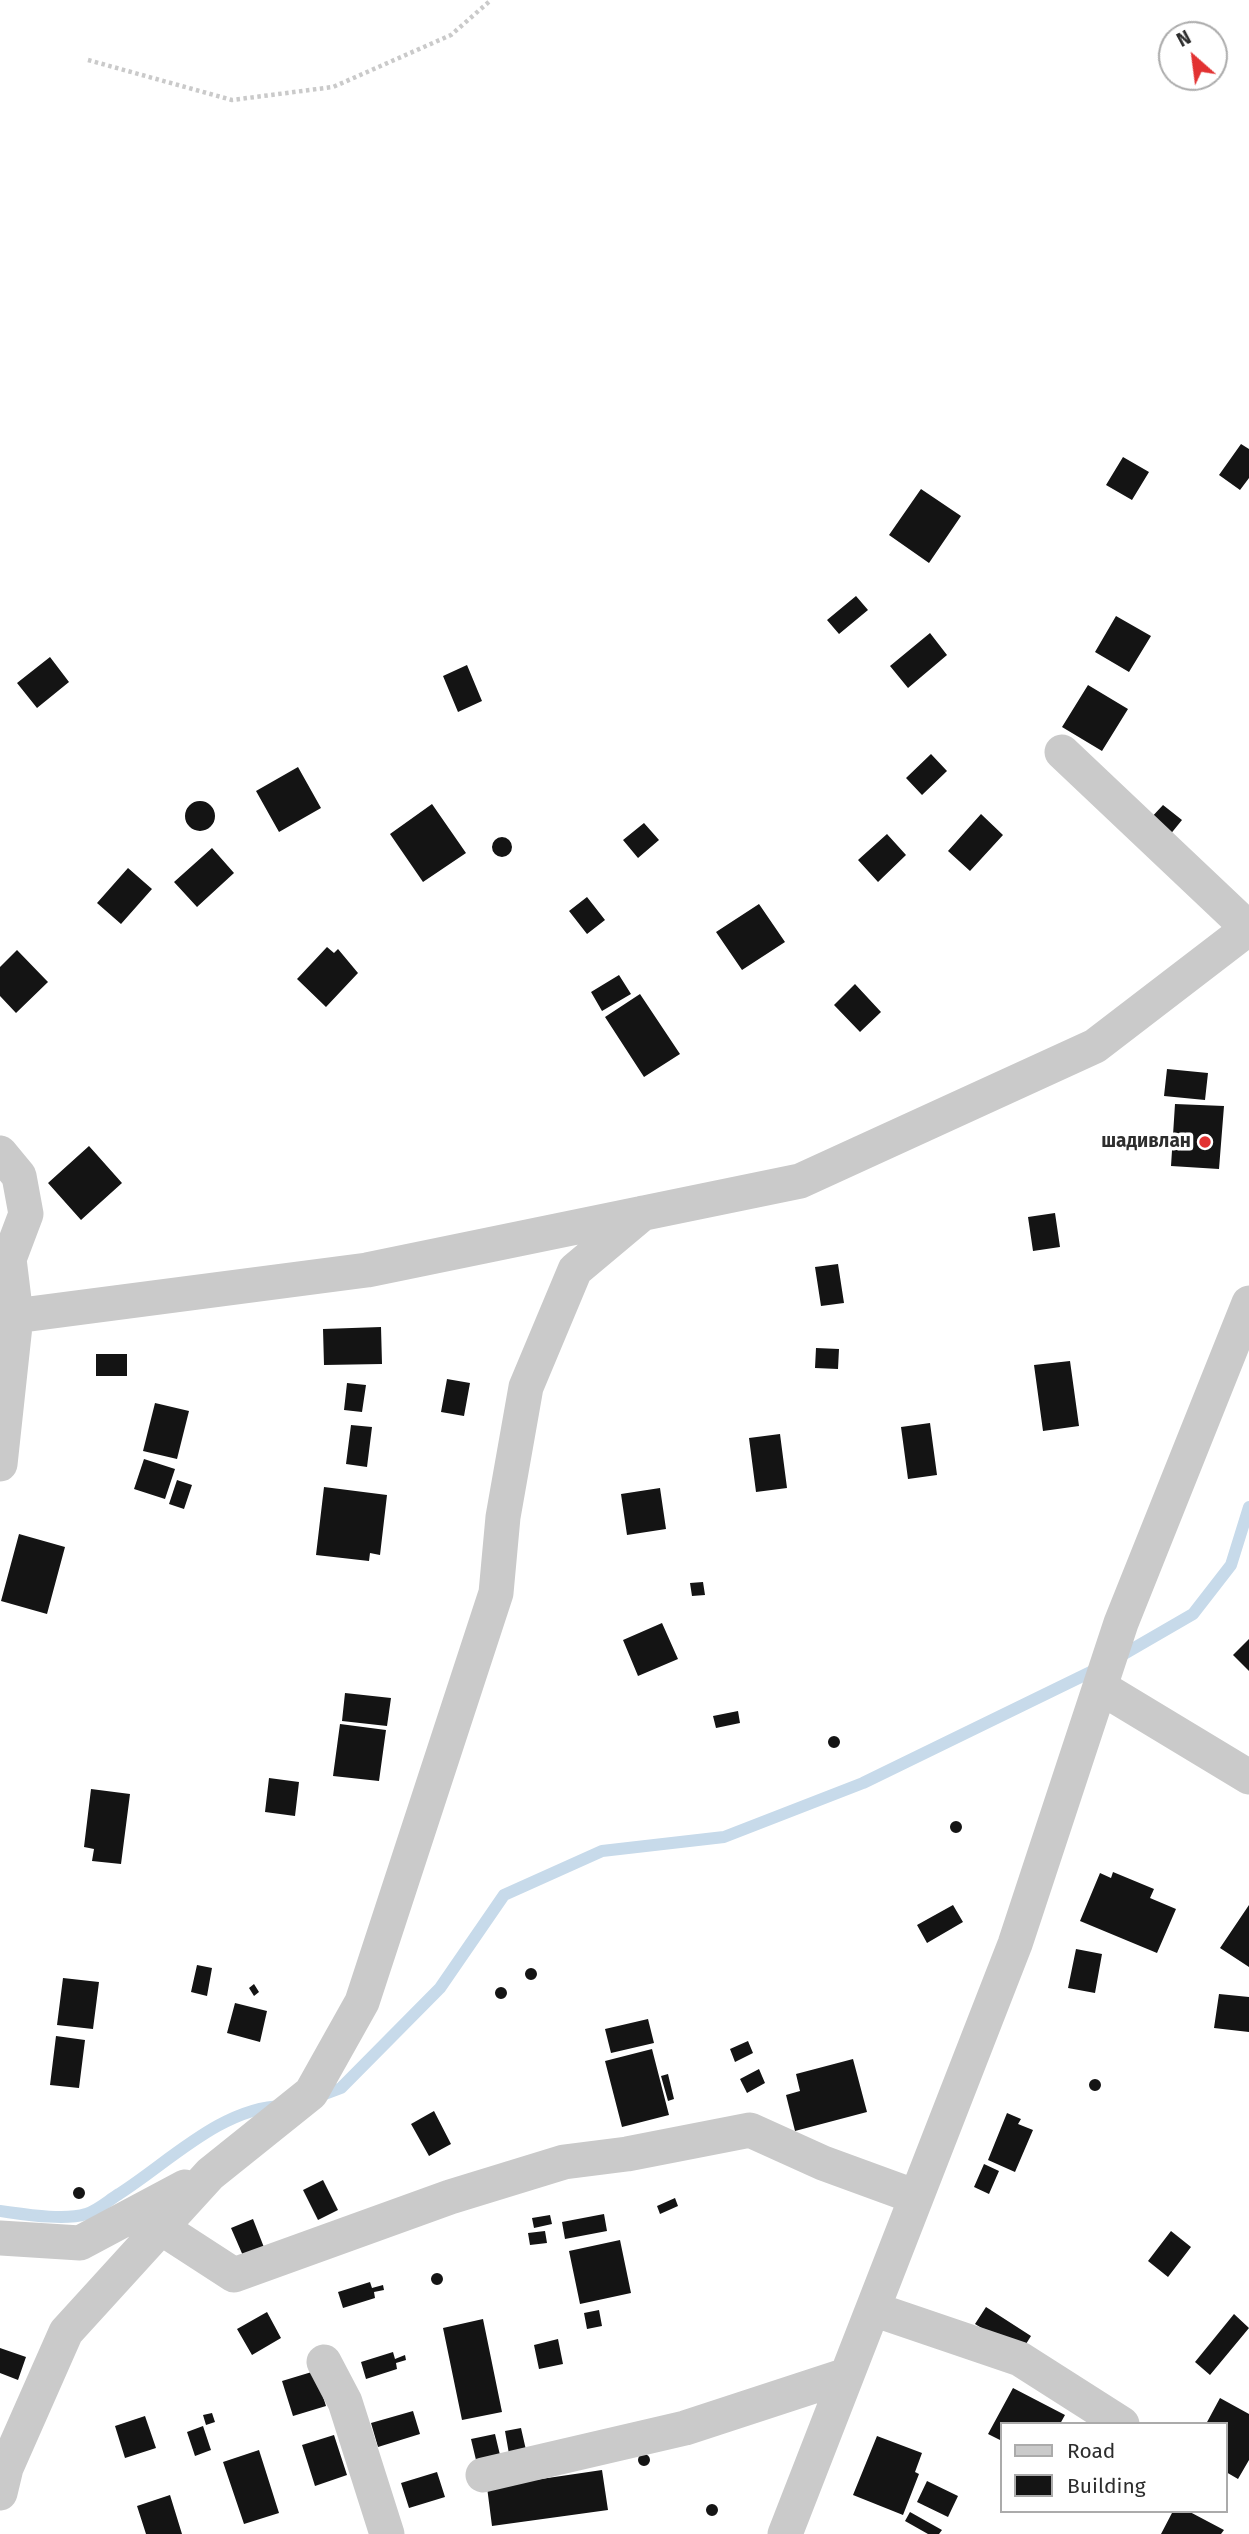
<!DOCTYPE html>
<meta charset="utf-8">
<style>
body{margin:0}
#map{position:relative;width:1249px;height:2534px;overflow:hidden;background:#fff;font-family:"Fira Sans",sans-serif}
canvas{display:block}
.legend{position:absolute;left:1000px;top:2422px;width:228px;height:91px;box-sizing:border-box;background:#fff;border:2px solid #ababab;margin:0;padding:9px 12px;list-style:none;font-size:21px;color:#2d2d2d}
.legend li{display:flex;align-items:center;gap:14px;height:35px}
.legend b{width:35px;border:2px solid #ababab}
.north{position:absolute;left:1158px;top:21px;width:70px;height:70px;box-sizing:border-box;background:#fff;border:2px solid #ababab;border-radius:50%;rotate:332deg;font-size:19px;font-weight:700;line-height:28px;text-align:center;color:#2d2d2d}
.north::after{content:'';display:block;margin:auto;width:24px;height:32px;background:#e23232;clip-path:polygon(50% 0,100% 100%,50% 72%,0 100%)}
</style>
<div id="map">
<canvas width="1249" height="2534"></canvas>
<ul class="legend">
<li><b style="height:9px;background:#cacaca"></b>Road</li>
<li><b style="height:19px;background:#141414"></b>Building</li>
</ul>
<div class="north">N</div>
</div>
<script>
const ctx = document.querySelector('canvas').getContext('2d');
ctx.lineJoin = 'round';
function trace(path, color, width, dash) {
  ctx.strokeStyle = color;
  ctx.lineWidth = width;
  ctx.lineCap = dash ? 'butt' : 'round';
  ctx.setLineDash(dash || []);
  ctx.stroke(path);
}
function fill(path, color) {
  ctx.fillStyle = color;
  ctx.fill(path, 'evenodd');
}
function write(font, color, halo, rows, align = 'center') {
  ctx.font = font + ' "Fira Sans",sans-serif';
  ctx.lineWidth = 7;
  ctx.setLineDash([]);
  ctx.textBaseline = 'middle';
  ctx.strokeStyle = halo;
  ctx.fillStyle = color;
  for (const [text, x, y, turn = 0] of rows) {
    ctx.save();
    ctx.translate(x, y);
    ctx.rotate((+turn || 0) * Math.PI / 180);
    ctx.textAlign = isNaN(turn) ? turn : align;
    if (halo) ctx.strokeText(text, 0, 0);
    ctx.fillText(text, 0, 0);
    ctx.restore();
  }
}
trace(new Path2D(`
 M1117,1658L1193,1614L1231,1565L1249,1507
 M317,2097L341,2088L440,1988L504,1895L602,1851L724,1837L863,1783L1101,1667
 M0,2211C23,2214 64,2221 86,2214C97,2211 109,2200 119,2194C168,2163 222,2107 283,2106`), '#c7daea', 12);
fill(new Path2D(`
 M1241,444L1249,449V478L1240,490L1219,475Z
 M1123,457L1149,472L1132,500L1106,485Z
 M921,489L961,516L929,563L889,535Z
 M856,596L868,610L839,634L827,620Z
 M1116,616L1151,636L1129,672L1095,652Z
 M930,633L947,655L908,688L890,666Z
 M50,657L69,682L37,708L17,683Z
 M467,665L482,701L458,712L443,676Z
 M1088,685L1128,709L1102,751L1062,727Z
 M931,754L947,771L922,795L906,778Z
 M298,767L321,808L279,832L256,791Z
 M185 816a15 15 0 1 1 30 0a15 15 0 1 1-30 0Z
 M432,804L466,853L423,882L390,834Z
 M1163,805L1182,820L1169,836L1149,820Z
 M981,814L1003,835L970,871L948,851Z
 M644,823L659,840L638,858L623,840Z
 M887,834L906,855L878,882L858,860Z
 M492 847a10 10 0 1 1 20 0a10 10 0 1 1-20 0Z
 M212,848L234,873L197,907L174,882Z
 M128,868L152,889L121,924L97,903Z
 M587,897L605,920L587,934L569,911Z
 M759,904L785,942L742,970L716,932Z
 M327,947L334,953L338,949L358,973L326,1007L297,979Z
 M17,950L48,982L16,1013L0,996V967Z
 M619,975L631,994L602,1011L591,992Z
 M855,984L881,1012L860,1032L834,1005Z
 M640,994L680,1054L644,1077L605,1017Z
 M1167,1069L1208,1073L1205,1100L1164,1096Z
 M1175,1104L1224,1106L1219,1169L1171,1166Z
 M89,1146L122,1183L81,1220L48,1183Z
 M1055,1213L1060,1247L1033,1251L1028,1217Z
 M838,1264L844,1303L821,1306L815,1267Z
 M381,1327L382,1364L324,1365L323,1329Z
 M816,1348L839,1349L838,1369L815,1368Z
 M96,1354H127V1376H96Z
 M1070,1361L1079,1426L1043,1431L1034,1365Z
 M447,1379L470,1383L464,1416L441,1412Z
 M347,1383L366,1385L362,1412L344,1410Z
 M155,1403L189,1411L177,1459L143,1451Z
 M930,1423L937,1475L908,1479L901,1427Z
 M351,1425L372,1427L367,1467L346,1464Z
 M780,1434L787,1488L756,1492L749,1438Z
 M144,1459L175,1469L165,1499L134,1489Z
 M177,1480L192,1485L184,1509L169,1504Z
 M324,1487L387,1495L380,1555L370,1553L369,1561L316,1555Z
 M660,1488L666,1529L627,1535L621,1494Z
 M19,1534L65,1547L47,1614L1,1601Z
 M703,1582L705,1595L692,1596L690,1583Z
 M662,1623L678,1659L638,1676L623,1640Z
 M1249,1639V1671L1233,1655Z
 M345,1693L391,1698L387,1726L342,1721Z
 M738,1711L740,1723L716,1728L713,1716Z
 M340,1724L386,1730L379,1781L333,1776Z
 M828 1742a6 6 0 1 1 12 0a6 6 0 1 1-12 0Z
 M269,1778L299,1782L295,1816L265,1812Z
 M91,1789L130,1794L121,1864L92,1861L94,1849L84,1847Z
 M950 1827a6 6 0 1 1 12 0a6 6 0 1 1-12 0Z
 M1113,1872L1154,1889L1150,1898L1176,1909L1157,1953L1080,1921L1100,1873L1111,1878Z
 M953,1905L963,1922L927,1943L917,1925Z
 M1249,1905V1967L1220,1948Z
 M1076,1949L1102,1954L1095,1993L1068,1988Z
 M197,1965L212,1968L207,1996L191,1992Z
 M525 1974a6 6 0 1 1 12 0a6 6 0 1 1-12 0Z
 M63,1978L99,1982L93,2029L57,2025Z
 M254,1984L259,1992L254,1996L249,1988Z
 M495 1993a6 6 0 1 1 12 0a6 6 0 1 1-12 0Z
 M1219,1994L1249,1997V2032L1214,2028Z
 M235,2003L267,2011L260,2042L227,2033Z
 M648,2019L654,2043L611,2053L605,2029Z
 M56,2036L85,2040L79,2088L50,2085Z
 M748,2041L753,2053L735,2062L730,2049Z
 M652,2049L669,2115L622,2127L605,2061Z
 M853,2059L867,2112L795,2131L786,2095L800,2091L796,2074Z
 M759,2069L765,2083L747,2093L740,2079Z
 M668,2074L674,2099L668,2101L661,2076Z
 M1089 2085a6 6 0 1 1 12 0a6 6 0 1 1-12 0Z
 M434,2111L451,2144L429,2156L411,2124Z
 M1007,2113L1021,2119L1018,2124L1033,2130L1015,2172L988,2160Z
 M984,2164L999,2171L989,2194L974,2187Z
 M323,2180L338,2210L318,2220L303,2190Z
 M73 2193a6 6 0 1 1 12 0a6 6 0 1 1-12 0Z
 M675,2198L678,2206L660,2214L657,2206Z
 M604,2214L607,2231L565,2239L562,2222Z
 M550,2215L552,2224L534,2228L532,2218Z
 M253,2219L265,2250L244,2258L231,2228Z
 M545,2231L547,2243L530,2245L528,2233Z
 M1171,2231L1191,2247L1168,2277L1148,2261Z
 M620,2240L631,2293L580,2304L569,2251Z
 M431 2279a6 6 0 1 1 12 0a6 6 0 1 1-12 0Z
 M370,2282L372,2288L383,2285L384,2290L374,2292L375,2298L343,2308L338,2292Z
 M986,2307L1031,2336L1021,2352L975,2324Z
 M599,2310L602,2326L587,2329L584,2313Z
 M267,2312L281,2338L252,2355L237,2329Z
 M1234,2314L1249,2328L1210,2375L1195,2362Z
 M483,2319L502,2412L462,2420L443,2328Z
 M558,2339L563,2364L539,2369L534,2345Z
 M0,2348L26,2357L18,2380L0,2373Z
 M393,2352L395,2359L405,2355L406,2360L396,2363L397,2369L366,2379L361,2362Z
 M315,2371L326,2406L293,2416L282,2381Z
 M1013,2388L1065,2415L1060,2424H1002V2441L988,2434Z
 M1220,2398L1249,2414V2460L1238,2479L1226,2472V2424H1206Z
 M413,2411L420,2434L378,2447L371,2423Z
 M212,2413L215,2422L206,2425L203,2415Z
 M145,2416L156,2448L125,2458L115,2426Z
 M203,2426L211,2450L195,2456L187,2432Z
 M521,2428L526,2450L509,2454L505,2431Z
 M495,2434L500,2455L476,2460L471,2439Z
 M334,2435L347,2475L315,2486L302,2445Z
 M877,2436L922,2453L915,2472L919,2474L903,2515L853,2495Z
 M259,2450L279,2513L244,2524L223,2462Z
 M638 2460a6 6 0 1 1 12 0a6 6 0 1 1-12 0Z
 M602,2470L608,2510L492,2526L487,2487Z
 M437,2472L445,2497L409,2508L401,2483Z
 M927,2481L958,2496L948,2517L917,2502Z
 M170,2495L182,2534H146L137,2506Z
 M706 2510a6 6 0 1 1 12 0a6 6 0 1 1-12 0Z
 M1173,2511H1188L1224,2530L1221,2534H1161Z
 M910,2512L942,2530L939,2534H928L905,2521Z`), '#141414');
trace(new Path2D(`
 M88,60L232,100L333,87L451,35L491,0`), '#cacaca', 4.5, [3.5, 3.5]);
trace(new Path2D(`
 M1062,752L1248,928
 M0,1153L19,1176L26,1214L9,1259L16,1316L0,1464
 M0,1318L367,1270L800,1181L1095,1046L1249,928
 M1100,1687L1249,1777
 M160,2227L234,2275L450,2197L564,2162L627,2154L750,2130L823,2163L916,2197
 M0,2238L80,2243L185,2187
 M873,2309L1020,2359L1122,2424
 M324,2362L345,2402L387,2534
 M483,2475L685,2428L847,2375
 M0,2493L6,2468L66,2332L210,2174L311,2093L362,2002L496,1593L503,1517L526,1387L575,1270L643,1213
 M785,2534L1015,1944L1121,1623L1249,1303`), '#cacaca', 35);
for (const [x, y, r, color] of [
 [1205,1142,7,"#e23232"]
]) {
  const dot = new Path2D();
  dot.arc(x, y, r, 0, 2 * Math.PI);
  ctx.fillStyle = color;
  ctx.fill(dot);
  trace(dot, '#fff', 2.5);
}
write('bold 19px', '#2d2d2d', '#fff', [
 ["шадивлан",1191,1142]
], 'right');
</script>
